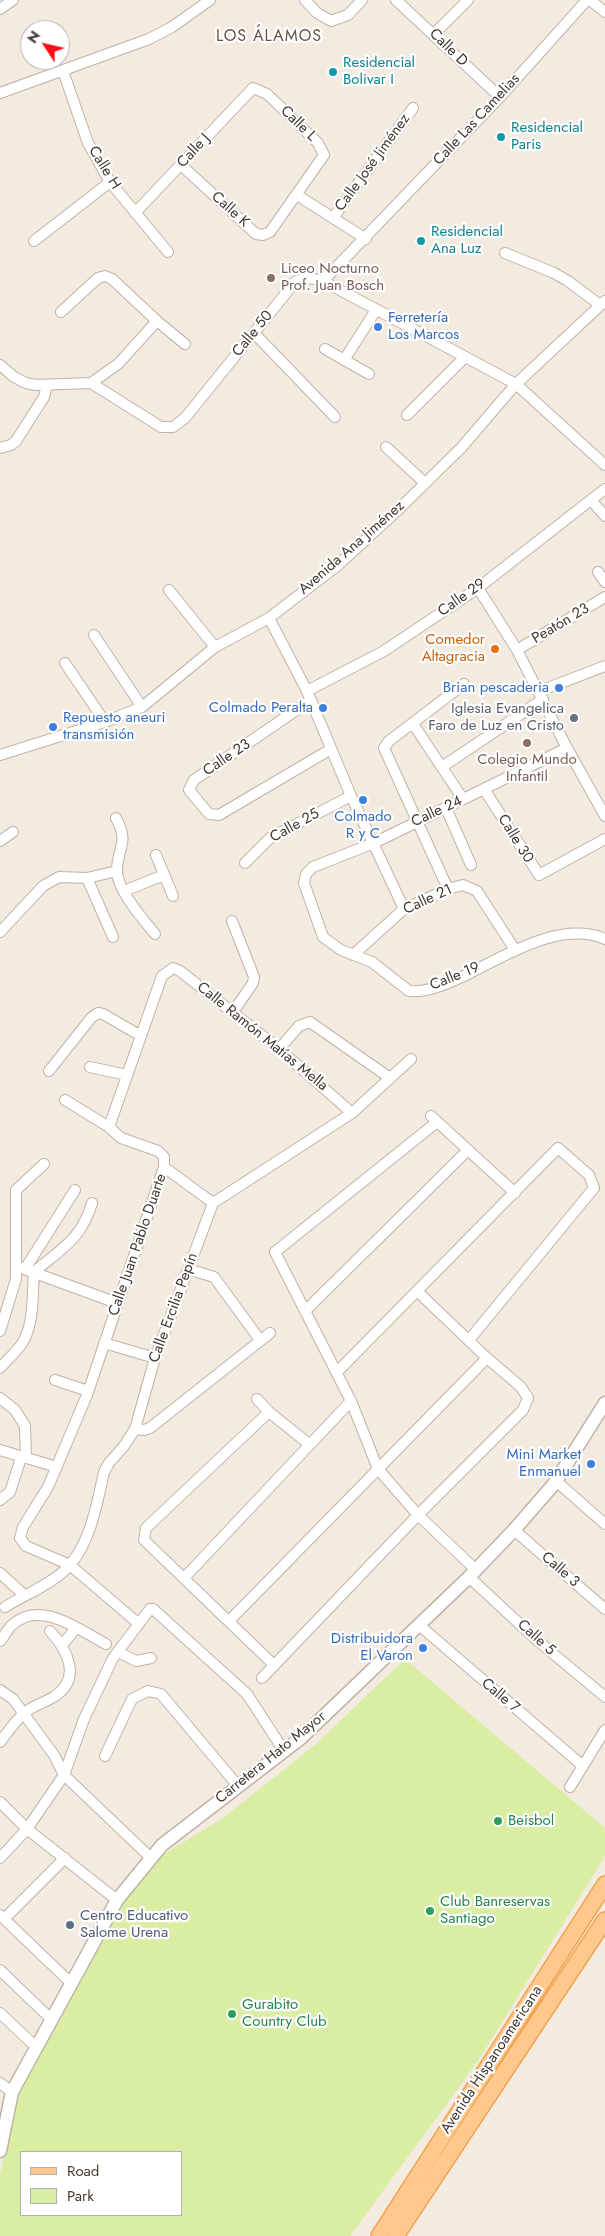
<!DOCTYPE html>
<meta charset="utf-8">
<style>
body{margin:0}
#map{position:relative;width:605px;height:2236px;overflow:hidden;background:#f3eae0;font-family:Jost,sans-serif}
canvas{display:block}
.legend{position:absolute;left:20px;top:2151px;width:162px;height:65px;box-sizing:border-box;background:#fff;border:1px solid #b4b0ad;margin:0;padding:6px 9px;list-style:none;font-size:15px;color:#443931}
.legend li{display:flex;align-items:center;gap:10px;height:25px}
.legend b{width:25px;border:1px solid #b4b0ad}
.north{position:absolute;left:20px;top:20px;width:50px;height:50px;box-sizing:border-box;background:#fff;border:1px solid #b4b0ad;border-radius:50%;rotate:305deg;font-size:14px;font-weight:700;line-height:20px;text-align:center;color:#443931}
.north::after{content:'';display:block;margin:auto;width:18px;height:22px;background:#ff0b14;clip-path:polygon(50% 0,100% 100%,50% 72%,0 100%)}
</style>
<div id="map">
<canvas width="605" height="2236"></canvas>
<ul class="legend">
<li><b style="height:6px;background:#ffc98d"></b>Road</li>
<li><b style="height:14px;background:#d9eda3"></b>Park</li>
</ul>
<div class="north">N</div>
</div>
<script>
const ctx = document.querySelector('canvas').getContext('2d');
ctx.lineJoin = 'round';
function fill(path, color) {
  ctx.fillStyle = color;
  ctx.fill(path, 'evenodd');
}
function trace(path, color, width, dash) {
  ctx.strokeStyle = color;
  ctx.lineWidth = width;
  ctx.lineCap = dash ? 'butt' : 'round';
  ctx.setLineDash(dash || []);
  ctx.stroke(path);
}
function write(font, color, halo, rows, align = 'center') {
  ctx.font = font + ' Jost,sans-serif';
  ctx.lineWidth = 4.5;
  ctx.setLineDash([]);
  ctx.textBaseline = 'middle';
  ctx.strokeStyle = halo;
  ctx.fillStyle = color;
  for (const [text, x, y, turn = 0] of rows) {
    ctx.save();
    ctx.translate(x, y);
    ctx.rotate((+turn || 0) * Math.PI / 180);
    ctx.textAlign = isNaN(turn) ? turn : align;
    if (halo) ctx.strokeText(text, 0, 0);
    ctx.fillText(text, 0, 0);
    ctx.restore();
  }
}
fill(new Path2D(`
 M405,1659L605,1828V1856L478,2061L350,2236H0V2175L17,2091L122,1901L161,1856L223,1818L315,1745ZM21,2152H181V2215H21Z`), '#d9eda3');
const minor = new Path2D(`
 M305,0L317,13L331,21L348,15L362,0
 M396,0L500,97
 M590,0L605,12
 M0,9L13,0
 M434,34L468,0
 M63,71L88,143L110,182L168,252
 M0,93L149,39L172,27L210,0
 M297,195L366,239
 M135,213L253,88L267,94L318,143L324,155L270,232L263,235L256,234L181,165
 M333,218L413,108
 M34,241L110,182
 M505,253L554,273L568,281L600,305
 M323,281L500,97L587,0
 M61,312L98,278L105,276L112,279L157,321L118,364L91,383
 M157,321L185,344
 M254,333L335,417
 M325,349L369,374
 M344,360L376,310
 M0,365L14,377L26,383L36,385L91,383L161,427H173L185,418L295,282C305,277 313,278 323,281L516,384L605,465
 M407,415L465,357
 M386,447L425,483
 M0,448L11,445L16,441L44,397L47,385
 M591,500L605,516
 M598,572L605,582
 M478,588L517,650L567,748L605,816
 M169,590L215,647
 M269,618L307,691L351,796L404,909
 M94,635L142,707
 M517,650L605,597
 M65,663L105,722
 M307,691L384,651L478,588L605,489
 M540,691L605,666
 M311,700L194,780L189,790L209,814L219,815L331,749
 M413,724L463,799
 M567,748L374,843L313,867L306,874L304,883L323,937L341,950L372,962L409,991C429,993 451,982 468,974C506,955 562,920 605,939
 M0,755L105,722L142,707L215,647L269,618L337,566L400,508L461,448L516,384L605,301
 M442,767L543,699
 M484,789L539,875L605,839
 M446,808L471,865
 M116,818C130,844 117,847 117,871C117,890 143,919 155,934
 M0,841L13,832
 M156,855L173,896
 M245,863L270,838L351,796
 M87,878L113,937
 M448,889L384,748L389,741L464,684
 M124,891L164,875
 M232,921L254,977L253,983L233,1012
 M0,932L43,886L59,877L87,878L117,871
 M353,955L404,909L448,889L463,885L477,891L515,950
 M279,1049L299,1026L310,1022L390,1078
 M90,1067L127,1075
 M49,1071L91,1018L98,1013L103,1014L141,1036
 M65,1100L109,1127
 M431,1116L515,1193
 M164,1167L213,1203
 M16,1266L117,1303
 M25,1269L75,1190
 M188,1269L214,1277L260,1340
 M417,1291L487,1358L521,1387L528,1398L523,1410L418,1515L476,1570
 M305,1311L468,1150
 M0,1331L16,1279V1190L44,1164
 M104,1343L155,1358
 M0,1368C7,1360 15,1353 21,1345C35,1324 32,1296 34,1272C61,1249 82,1239 92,1203
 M337,1372L558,1148L589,1175L594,1188L469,1340
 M55,1380L88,1391
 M0,1398L15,1410L25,1426L26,1458
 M257,1399L269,1412L309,1444
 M269,1412L146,1528L144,1540L274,1665
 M135,1429L144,1430L150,1428L270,1333
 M0,1450L57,1467
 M556,1481L605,1524
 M0,1500L10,1492L21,1458
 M514,1530L605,1609
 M0,1573L24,1595
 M469,1577L538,1641L605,1697
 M184,1578L351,1401
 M5,1607C24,1595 48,1586 64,1571C90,1548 97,1503 104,1472L109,1463L124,1446L135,1429L155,1358L213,1203L352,1113L411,1059
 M229,1621L487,1358
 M139,1624L70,1565L26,1546L20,1538L23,1527L48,1487L87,1395L164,1167V1157L158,1151L121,1138L109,1127L162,976L173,968L180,971L279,1049L352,1113
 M419,1625L583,1766
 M0,1641C4,1637 7,1630 11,1626C39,1598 79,1630 106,1644
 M63,1644L76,1628
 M118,1652L136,1661L151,1658
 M262,1678L418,1515L378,1469L351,1401L275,1252L437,1122
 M0,1690L13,1699L54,1755L64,1775L151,1858
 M0,1742C7,1733 14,1723 22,1715C30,1706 45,1703 55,1696C82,1678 67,1649 50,1631
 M105,1756L132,1699L148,1691L161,1694L238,1786
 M570,1787L605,1730
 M0,1802L27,1829L117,1900
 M0,1858L27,1829L64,1775L84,1719L113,1658L150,1609H153L247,1694L284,1751
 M0,1915L72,1984
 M4,1919L65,1858
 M0,1970L52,2020
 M0,2013L36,2047
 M0,2083L12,2092`);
const tertiary = new Path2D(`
 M0,2151L12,2092L117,1900L162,1845L301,1738L469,1577L514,1530L554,1484L605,1403`);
const primary = new Path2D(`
 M379,2236L605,1884
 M396,2236L605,1920`);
trace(minor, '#c1b2a5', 12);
trace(tertiary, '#c1b2a5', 15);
trace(primary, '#f1a350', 18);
trace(minor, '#fff', 10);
trace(tertiary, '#fff', 12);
trace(primary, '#ffc98d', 15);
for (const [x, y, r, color] of [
 [333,72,5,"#0f9aa8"],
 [501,137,5,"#0f9aa8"],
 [421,241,5,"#0f9aa8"],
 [271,278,5,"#8d6e63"],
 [378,327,5,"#3f7fe0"],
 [495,649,5,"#e8710a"],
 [559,688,5,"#3f7fe0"],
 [323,708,5,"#3f7fe0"],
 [574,718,5,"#6b7280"],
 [53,727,5,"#3f7fe0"],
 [527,743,5,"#8d6e63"],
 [363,800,5,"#3f7fe0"],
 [591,1464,5,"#3f7fe0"],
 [423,1648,5,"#3f7fe0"],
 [498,1821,5,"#2e9e5b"],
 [430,1911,5,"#2e9e5b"],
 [70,1925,5,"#5c6f8a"],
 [232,2014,5,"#2e9e5b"]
]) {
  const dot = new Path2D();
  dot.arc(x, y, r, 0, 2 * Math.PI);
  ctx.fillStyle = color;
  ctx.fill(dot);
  trace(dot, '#fff', 2);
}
write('15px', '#443931', '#fff', [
 ["Calle D",448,48,44],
 ["Calle Las Camelias",477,120,-47],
 ["Calle L",298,124,44],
 ["Calle J",194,151,-47],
 ["Calle José Jiménez",373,163,-54],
 ["Calle H",104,168,58],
 ["Calle K",230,210,42],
 ["Calle 50",253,334,-51],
 ["Avenida Ana Jiménez",352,548,-41],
 ["Calle 29",462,598,-35],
 ["Peatón 23",561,624,-31],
 ["Calle 23",227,758,-34],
 ["Calle 24",437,812,-25],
 ["Calle 25",295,826,-29],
 ["Calle 30",515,839,58],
 ["Calle 21",428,900,-25],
 ["Calle 19",455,977,-22],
 ["Calle Ramón Matías Mella",262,1037,39],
 ["Calle Juan Pablo Duarte",138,1245,-71],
 ["Calle Ercilia Pepín",174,1308,-70],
 ["Calle 3",560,1570,41],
 ["Calle 5",536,1638,42],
 ["Calle 7",500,1696,40],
 ["Carretera Hato Mayor",271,1758,-39],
 ["Avenida Hispanoamericana",492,2060,-57]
]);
write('15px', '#0d838f', '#fff', [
 ["Residencial",343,63],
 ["Bolivar I",343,80],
 ["Residencial",511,128],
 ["Paris",511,145],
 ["Residencial",431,232],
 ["Ana Luz",431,249]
], 'left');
write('15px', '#785e54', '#fff', [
 ["Liceo Nocturno",281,269],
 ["Prof. Juan Bosch",281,286],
 ["Colegio Mundo",527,760,"center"],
 ["Infantil",527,777,"center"]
], 'left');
write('15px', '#366cbe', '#fff', [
 ["Ferretería",388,318,"left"],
 ["Los Marcos",388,335,"left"],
 ["Brian pescaderia",549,688],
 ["Colmado Peralta",313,708],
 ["Repuesto aneuri",63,718,"left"],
 ["transmisión",63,735,"left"],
 ["Colmado",363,817,"center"],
 ["R y C",363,834,"center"],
 ["Mini Market",581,1455],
 ["Enmanuel",581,1472],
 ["Distribuidora",413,1639],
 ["El Varon",413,1656]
], 'right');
write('15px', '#c56008', '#fff', [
 ["Comedor",485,640],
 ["Altagracia",485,657]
], 'right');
write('15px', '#5b616d', '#fff', [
 ["Iglesia Evangelica",564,709],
 ["Faro de Luz en Cristo",564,726]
], 'right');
write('15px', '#27864d', '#fff', [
 ["Beisbol",508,1821],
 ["Club Banreservas",440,1902],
 ["Santiago",440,1919],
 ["Gurabito",242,2005],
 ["Country Club",242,2022]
], 'left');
write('15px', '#4e5e75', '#fff', [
 ["Centro Educativo",80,1916],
 ["Salome Urena",80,1933]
], 'left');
ctx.letterSpacing = '1px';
write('16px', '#685547', '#fff', [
 ["LOS ÁLAMOS",269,37]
]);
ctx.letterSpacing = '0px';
</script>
